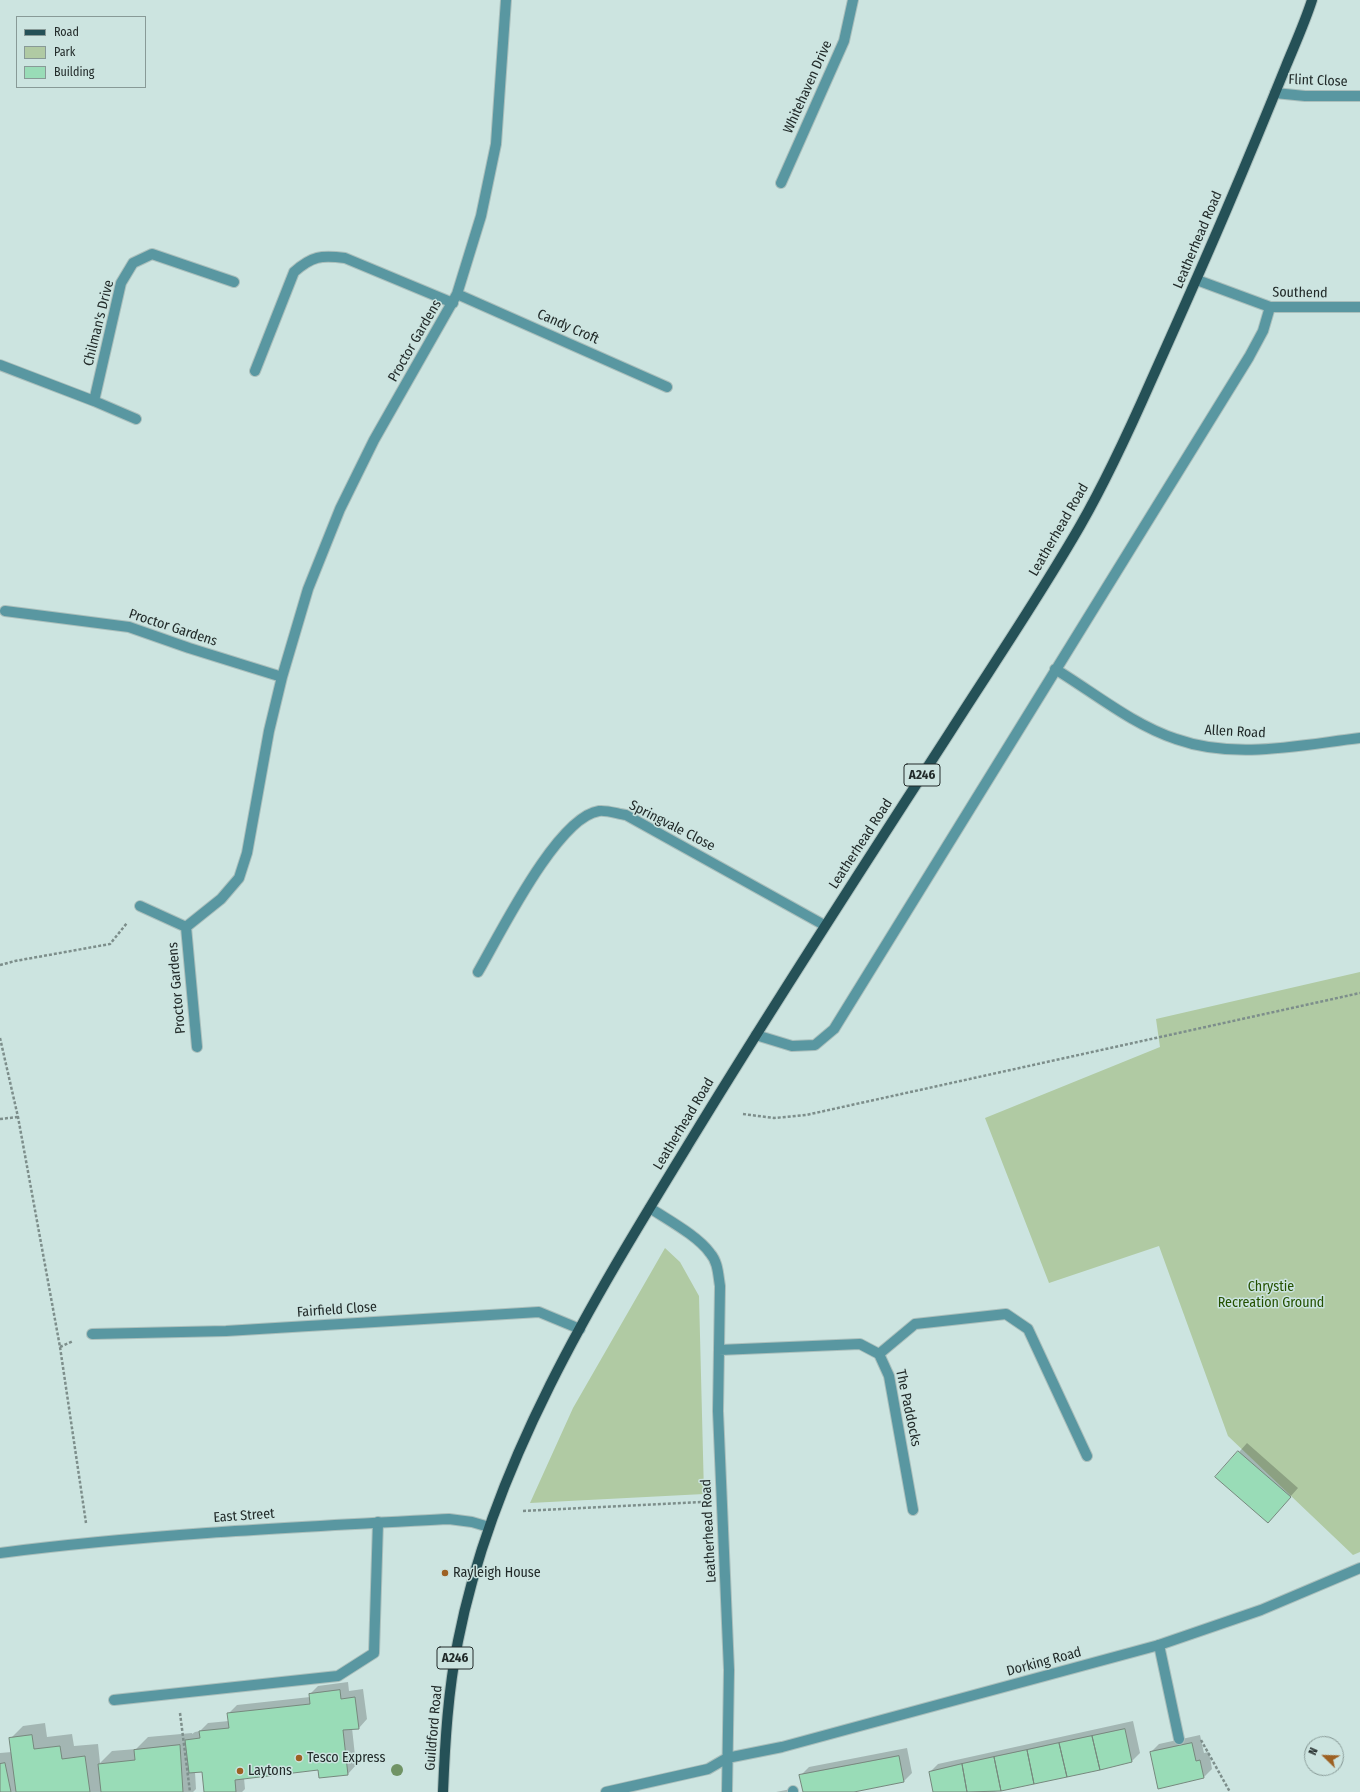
<!DOCTYPE html>
<style>
body{margin:0}
#map{position:relative;width:1360px;height:1792px;overflow:hidden;background:#cce4e0;font-family:"Fira Sans Condensed",sans-serif}
canvas{display:block}
.legend{position:absolute;left:16px;top:16px;width:130px;height:72px;box-sizing:border-box;background:#cce4e0;border:1px solid #889a97;margin:0;padding:5px 7px;list-style:none;font-size:12px;color:#222b2a}
.legend li{display:flex;align-items:center;gap:8px;height:20px}
.legend b{width:20px;border:1px solid #889a97}
.north{position:absolute;left:1304px;top:1736px;width:40px;height:40px;box-sizing:border-box;background:#cce4e0;border:1px solid #889a97;border-radius:50%;rotate:293deg;font-size:11px;font-weight:700;line-height:16px;text-align:center;color:#222b2a}
.north::after{content:'';display:block;margin:auto;width:14px;height:18px;background:#9d6123;clip-path:polygon(50% 0,100% 100%,50% 72%,0 100%)}
</style>
<div id="map">
<canvas width="1360" height="1792"></canvas>
<ul class="legend">
<li><b style="height:5px;background:#255157"></b>Road</li>
<li><b style="height:11px;background:#b0caa3"></b>Park</li>
<li><b style="height:11px;background:#99dcb7"></b>Building</li>
</ul>
<div class="north">N</div>
</div>
<script>
const ctx = document.querySelector('canvas').getContext('2d');
ctx.lineJoin = 'round';
function fill(path, color) {
  ctx.fillStyle = color;
  ctx.fill(path, 'evenodd');
}
function trace(path, color, width, dash) {
  ctx.strokeStyle = color;
  ctx.lineWidth = width;
  ctx.lineCap = dash ? 'butt' : 'round';
  ctx.setLineDash(dash || []);
  ctx.stroke(path);
}
function write(font, color, halo, rows, align = 'center') {
  ctx.font = font + ' "Fira Sans Condensed",sans-serif';
  ctx.lineWidth = 3;
  ctx.setLineDash([]);
  ctx.textBaseline = 'middle';
  ctx.strokeStyle = halo;
  ctx.fillStyle = color;
  for (const [text, x, y, turn = 0] of rows) {
    ctx.save();
    ctx.translate(x, y);
    ctx.rotate((+turn || 0) * Math.PI / 180);
    ctx.textAlign = isNaN(turn) ? turn : align;
    if (halo) ctx.strokeText(text, 0, 0);
    ctx.fillText(text, 0, 0);
    ctx.restore();
  }
}
fill(new Path2D(`
 M1360,972V1552L1353,1555L1228,1436L1159,1246L1049,1283L985,1118L1160,1047L1156,1019Z
 M665,1248L680,1262L699,1296L704,1494L530,1503L573,1408Z`), '#b0caa3');
fill(new Path2D(`
 M1247,1443L1298,1488L1276,1513L1217,1477Z
 M348,1682L349,1691L363,1689L367,1719L359,1728H352L356,1765L348,1774L320,1777L319,1769L244,1778L245,1789L242,1792H205L202,1771L195,1772L196,1789L193,1792H0V1753L12,1752L10,1739L23,1726L45,1723L47,1737L72,1734L74,1746L98,1744L100,1763L112,1751L136,1749L148,1737L192,1733V1734L195,1732L200,1731L208,1723L229,1721L228,1714L237,1705L310,1697V1694L318,1686Z
 M1133,1721L1140,1753L1132,1761L993,1792H934L930,1772L938,1764Z
 M1200,1735L1204,1753L1209,1752L1212,1769L1204,1777L1151,1752L1159,1744Z
 M907,1748L912,1773L903,1782L848,1792H804L800,1776L809,1767Z
 M796,1788V1792H776Z`), '#0003');
const building = new Path2D(`
 M1238,1451L1291,1497L1268,1523L1215,1477Z
 M340,1690L341,1699L355,1697L359,1729L343,1730L348,1775L319,1778L318,1770L235,1780L236,1792H204L202,1772L189,1773L185,1740L200,1738L199,1731L229,1728L227,1713L310,1704L309,1694Z
 M1125,1729L1132,1762L1100,1770L1092,1736Z
 M32,1735L34,1749L60,1746L62,1759L85,1756L90,1792H16L9,1738Z
 M1092,1736L1100,1770L1067,1777L1059,1743Z
 M1059,1743L1067,1777L1034,1784L1027,1750Z
 M1192,1743L1196,1761L1200,1760L1204,1778L1158,1789L1150,1752Z
 M180,1745L183,1792H101L98,1764L135,1760L134,1750Z
 M1027,1750L1034,1784L1001,1791L994,1757Z
 M899,1756L904,1782L854,1792H803L799,1775Z
 M994,1757L1001,1791L967,1792L962,1764Z
 M5,1763L11,1792H0V1764Z
 M962,1764L967,1792H933L929,1772Z`);
fill(building, '#99dcb7');
trace(building, '#76887d', 1);
const lane = new Path2D(`
 M255,371L294,272C312,256 321,255 345,258L453,303
 M879,1354L915,1324L1006,1314L1028,1329L1087,1456
 M1159,1645L1179,1739
 M114,1700L338,1676L374,1653L378,1522
 M793,1791V1792`);
const street = new Path2D(`
 M1275,93L1305,96H1360
 M781,183L844,41L853,0
 M1197,280L1270,307H1360
 M457,294L667,387
 M0,365L94,401L121,283L133,263L152,254L234,282
 M94,401L136,419
 M5,611L129,627L189,648L282,677
 M1055,669C1093,692 1133,725 1176,739C1235,760 1300,745 1360,738
 M140,906L186,927L221,899L239,878L247,853L269,731L282,677L308,589L340,509L374,440L457,294L481,216L496,144L506,0
 M186,927L197,1047
 M478,972C499,936 557,817 599,811C607,810 618,814 626,815L824,925
 M756,1035L792,1046L815,1045L834,1029L1249,357L1263,331L1270,307
 M650,1208C668,1220 698,1236 710,1253C718,1262 718,1274 720,1286L718,1411L729,1670L727,1792
 M92,1334L226,1331L539,1312L580,1329
 M719,1350L860,1344L879,1354L889,1376L913,1510
 M0,1553C149,1534 299,1527 449,1519L472,1522L489,1527
 M606,1792L708,1769L727,1758L782,1747L1159,1645L1261,1610L1360,1568`);
const primary = new Path2D(`
 M443,1792C445,1742 448,1691 458,1641C493,1461 596,1295 691,1140C773,1005 859,873 945,740C990,669 1038,599 1080,526C1107,479 1129,431 1151,381C1177,323 1203,265 1228,206C1248,159 1267,113 1286,66C1295,44 1305,22 1312,0`);
trace(lane, '#aabfbc', 12);
trace(street, '#aabfbc', 12);
trace(primary, '#aabfbc', 12);
trace(new Path2D(`
 M0,965L15,961L110,944L127,923
 M0,1038L18,1117L60,1347L86,1523
 M743,1114L774,1118L806,1115L1360,993
 M0,1119L18,1117
 M60,1347L73,1341
 M523,1511L701,1502
 M180,1713L190,1792
 M1201,1740L1230,1792`), '#7d8e8b', 2.5, [3, 2]);
trace(lane, '#5997a1', 10);
trace(street, '#5997a1', 10);
trace(primary, '#255157', 10);
ctx.fillStyle = '#709365';
for (const [x, y] of [
 [397,1770]
]) {
  ctx.beginPath();
  ctx.arc(x, y, 6, 0, 2 * Math.PI);
  ctx.fill();
}
for (const [x, y, r, color] of [
 [445,1573,4,"#9d6123"],
 [299,1758,4,"#9d6123"],
 [240,1771,4,"#9d6123"]
]) {
  const dot = new Path2D();
  dot.arc(x, y, r, 0, 2 * Math.PI);
  ctx.fillStyle = color;
  ctx.fill(dot);
  trace(dot, '#cce4e0', 1.5);
}
for (const [x, y, w] of [
 [922,775,36],
 [455,1658,36]
]) {
  const box = new Path2D();
  box.roundRect(x - w / 2, y - 11, w, 22, 3);
  ctx.fillStyle = '#cce4e0';
  ctx.fill(box);
  trace(box, '#222b2a', 1);
}
write('bold 13px', '#222b2a', null, [
 ["A246",922,775],
 ["A246",455,1658]
]);
write('14px', '#222b2a', '#cce4e0', [
 ["Flint Close",1318,81,2],
 ["Whitehaven Drive",808,87,-66],
 ["Leatherhead Road",1198,240,-67],
 ["Southend",1300,293,1],
 ["Chilman's Drive",99,323,-76],
 ["Candy Croft",568,327,24],
 ["Proctor Gardens",415,341,-60],
 ["Leatherhead Road",1059,530,-60],
 ["Proctor Gardens",173,628,18],
 ["Allen Road",1235,732,3],
 ["Springvale Close",672,826,27],
 ["Leatherhead Road",861,844,-57],
 ["Proctor Gardens",177,988,-95],
 ["Leatherhead Road",684,1124,-59],
 ["Fairfield Close",337,1310,-4],
 ["The Paddocks",908,1408,78],
 ["East Street",244,1516,-4],
 ["Leatherhead Road",709,1531,-93],
 ["Dorking Road",1044,1662,-15],
 ["Guildford Road",434,1728,-85]
]);
write('14px', '#245100', '#cce4e0', [
 ["Chrystie",1271,1287],
 ["Recreation Ground",1271,1303]
]);
write('14px', '#222b2a', '#cce4e0', [
 ["Rayleigh House",453,1573],
 ["Tesco Express",307,1758],
 ["Laytons",248,1771]
], 'left');
</script>
